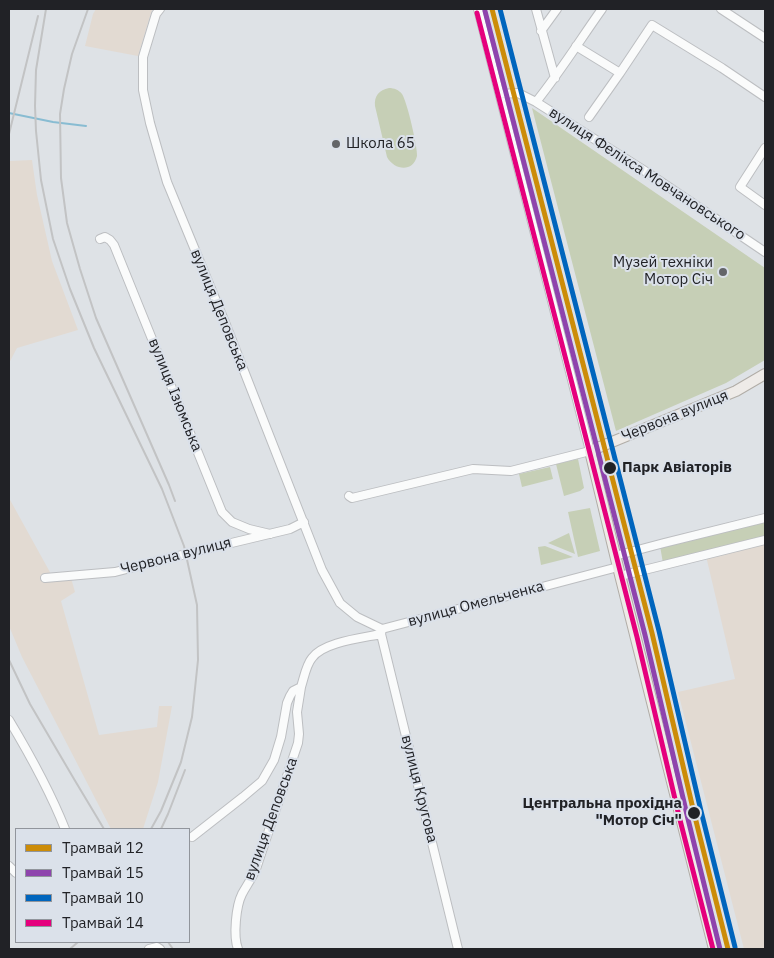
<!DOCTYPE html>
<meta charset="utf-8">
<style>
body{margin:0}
#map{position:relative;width:774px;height:958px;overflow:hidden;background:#dee2e6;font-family:"IBM Plex Sans",sans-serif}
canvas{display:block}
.frame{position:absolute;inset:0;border:10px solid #212226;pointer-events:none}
.legend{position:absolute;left:15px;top:828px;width:175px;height:115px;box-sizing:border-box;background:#dbe1ea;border:1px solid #91959c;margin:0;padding:6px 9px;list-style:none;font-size:15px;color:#212226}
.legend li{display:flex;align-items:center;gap:10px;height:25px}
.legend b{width:25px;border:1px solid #91959c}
</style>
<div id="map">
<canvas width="774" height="958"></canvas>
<div class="frame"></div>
<ul class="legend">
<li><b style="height:6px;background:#cc8c08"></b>Трамвай 12</li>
<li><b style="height:6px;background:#8e44ad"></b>Трамвай 15</li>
<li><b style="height:6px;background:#0065bd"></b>Трамвай 10</li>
<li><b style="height:6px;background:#e5007d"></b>Трамвай 14</li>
</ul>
</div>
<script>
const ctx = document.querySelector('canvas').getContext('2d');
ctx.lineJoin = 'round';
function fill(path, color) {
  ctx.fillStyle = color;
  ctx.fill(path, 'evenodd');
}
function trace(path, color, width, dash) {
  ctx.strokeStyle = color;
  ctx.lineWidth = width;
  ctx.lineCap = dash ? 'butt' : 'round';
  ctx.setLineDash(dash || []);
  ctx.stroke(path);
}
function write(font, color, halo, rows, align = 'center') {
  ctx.font = font + ' "IBM Plex Sans",sans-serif';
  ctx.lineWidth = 4;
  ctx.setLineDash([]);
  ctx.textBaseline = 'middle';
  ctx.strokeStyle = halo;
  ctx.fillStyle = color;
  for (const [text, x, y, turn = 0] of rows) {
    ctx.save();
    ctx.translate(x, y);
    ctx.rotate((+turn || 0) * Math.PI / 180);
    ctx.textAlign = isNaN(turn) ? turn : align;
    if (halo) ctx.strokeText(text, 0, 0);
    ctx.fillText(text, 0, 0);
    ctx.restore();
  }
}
fill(new Path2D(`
 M96,9H153L151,13L138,56L85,46L93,14Z
 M32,160L37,195L52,261L78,330L17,348L9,363V167L10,161Z
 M9,498L51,574L71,578L75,592L61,601L99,735L157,727L159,706H172L158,782L143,829H111L22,657L9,626Z
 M765,541V949H744L678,692L735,679L706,556Z`), '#e2dad2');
fill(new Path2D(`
 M389,88C394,88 399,90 402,94C407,101 418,149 417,156C413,173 394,170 387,157L375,106C374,96 379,90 389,88Z
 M532,108L765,268V360L726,383L616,431Z
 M578,459L584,488L580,491L564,496L556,464Z
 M550,467L553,479L522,487L519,474Z
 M590,508L600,551L578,557L568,512Z
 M765,520V537L663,563L660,546Z
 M569,533L575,554L548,543Z
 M545,546L573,557L541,565L538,547Z`), '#c6cfb6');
trace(new Path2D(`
 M9,113L53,122L86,126`), '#88bcd2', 2);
const minor = new Path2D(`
 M160,9L156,14L143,57V90L150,123L167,182L226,325L322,570L340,603L357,617L382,629L618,567
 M536,9L555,78
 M721,9L765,38
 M541,31L557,9
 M576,46L620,73L652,25L722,68L765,97
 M500,94L518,93L536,102L648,173L765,252
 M536,102C560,72 580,40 602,9
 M589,117L620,73
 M765,148L740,187L765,205
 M100,239L105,237L110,240L114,245L222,512L232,522L249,529L270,534
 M349,496L352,498L473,469L511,471L590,451L478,9
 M198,551L290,529L304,522
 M615,556L664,543L765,518
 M620,576L765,540
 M45,578L115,572L154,562
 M382,629L381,634L458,949
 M9,720C30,755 50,791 65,829
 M192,837L243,797L262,781L274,760L281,737L287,703L290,696L293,691L301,687C304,678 306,665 312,658C323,642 362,638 381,634
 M9,866L16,873
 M149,949L157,947L160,949
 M238,949C233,936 236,906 242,894C247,885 252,878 256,869L298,743L299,734L297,712L301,687`);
const major = new Path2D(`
 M714,949L618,567L590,451L736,391L765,374`);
trace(minor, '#bcbec1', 10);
trace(major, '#b1ada7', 12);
trace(minor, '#fafbfb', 8);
trace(major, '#eeebe8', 10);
trace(new Path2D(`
 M46,9L36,70L35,106L36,131L41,180L53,239L70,289L94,348L162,489L184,546L197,605L198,660L192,717L181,762L161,811L151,829
 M88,9L72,54L64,89L60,114L61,178L67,223L80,269L96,318L169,485L175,501
 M9,134L38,16
 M9,660L30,704L74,779L104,829
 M161,829L168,814L185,770
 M168,942L173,949
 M70,949L78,942`), '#c2c3c4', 2);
const minorBridge = new Path2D(`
 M154,562L198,551`);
trace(minorBridge, '#bcbec1', 10, []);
trace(minorBridge, '#fafbfb', 8);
trace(new Path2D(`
 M492,9L652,633L694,813L728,949`), '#cc8c08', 5);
trace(new Path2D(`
 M485,11L645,635L687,815L720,949`), '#8e44ad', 5);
trace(new Path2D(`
 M500,9L659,631L701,811L735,947`), '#0065bd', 5);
trace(new Path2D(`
 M477,13L637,637L679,816L713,949`), '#e5007d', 5);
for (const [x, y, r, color] of [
 [336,144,5,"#636569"],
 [723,272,5,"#636569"],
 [610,468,7,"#212226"],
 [694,813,7,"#212226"]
]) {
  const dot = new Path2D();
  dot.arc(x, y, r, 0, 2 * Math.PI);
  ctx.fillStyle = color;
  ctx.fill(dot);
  trace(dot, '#dbe1ea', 2);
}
write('15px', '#212226', '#dbe1ea', [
 ["Школа 65",346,144],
 ["Музей техніки",713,263,"right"],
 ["Мотор Січ",713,280,"right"]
], 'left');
write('15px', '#212226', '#dbe1ea', [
 ["вулиця Фелікса Мовчановського",647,174,33],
 ["вулиця Деповська",219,310,68],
 ["вулиця Ізюмська",175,395,68],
 ["Червона вулиця",675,416,-22],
 ["Червона вулиця",176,556,-14],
 ["вулиця Омельченка",476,604,-15],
 ["вулиця Кругова",419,789,76],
 ["вулиця Деповська",271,819,-70]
]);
write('bold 15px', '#212226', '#dbe1ea', [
 ["Парк Авіаторів",622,468],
 ["Центральна прохідна",682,804,"right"],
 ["\"Мотор Січ\"",682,821,"right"]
], 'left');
</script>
